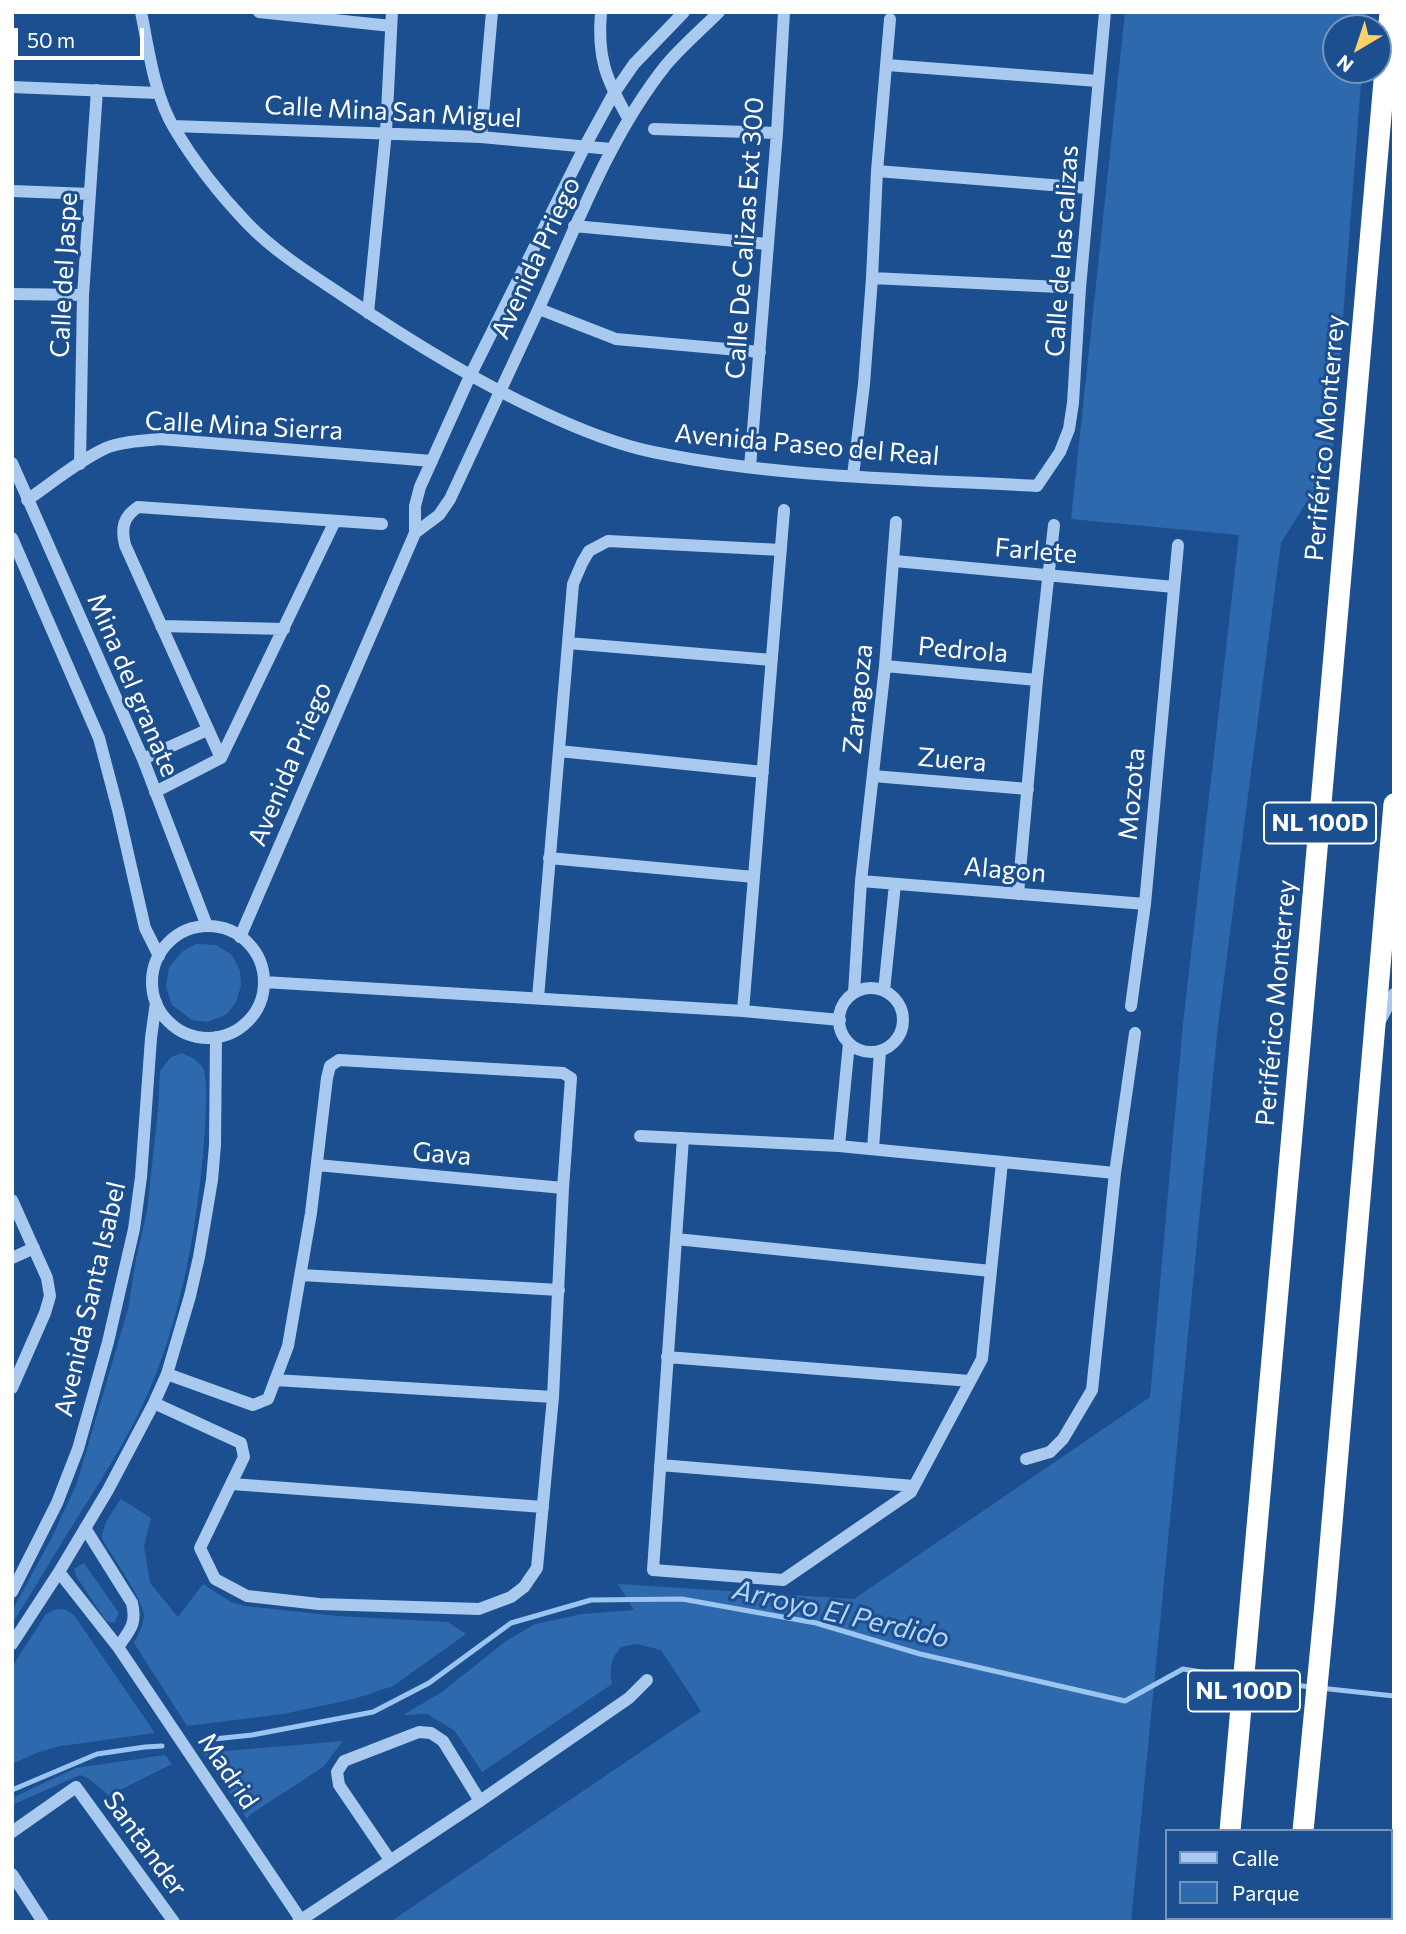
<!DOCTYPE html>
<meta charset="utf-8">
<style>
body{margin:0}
#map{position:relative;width:1406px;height:1934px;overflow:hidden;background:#1b4f8f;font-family:Commissioner,sans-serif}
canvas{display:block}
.frame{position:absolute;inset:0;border:14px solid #fff;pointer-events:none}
.legend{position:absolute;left:1165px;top:1829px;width:228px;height:91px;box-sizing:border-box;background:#1b4f8f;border:2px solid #7695bc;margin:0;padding:9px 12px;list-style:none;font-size:21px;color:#fff}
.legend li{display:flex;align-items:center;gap:14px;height:35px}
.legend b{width:35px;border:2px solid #7695bc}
.north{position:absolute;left:1322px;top:14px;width:70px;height:70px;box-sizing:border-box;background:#1b4f8f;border:2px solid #7695bc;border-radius:50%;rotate:219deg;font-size:19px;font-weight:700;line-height:28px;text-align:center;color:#fff}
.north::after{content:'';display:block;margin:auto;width:24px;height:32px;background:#ffd166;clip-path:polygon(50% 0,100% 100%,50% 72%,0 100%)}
.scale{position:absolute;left:14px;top:28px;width:130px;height:32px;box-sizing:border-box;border:4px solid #fff;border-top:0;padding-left:9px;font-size:21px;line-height:24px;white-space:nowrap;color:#fff;-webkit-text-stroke:5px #1b4f8f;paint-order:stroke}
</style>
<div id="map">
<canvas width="1406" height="1934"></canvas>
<div class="frame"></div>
<ul class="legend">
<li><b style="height:9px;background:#a9c9ee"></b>Calle</li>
<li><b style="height:19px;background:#2e69ad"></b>Parque</li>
</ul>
<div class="north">N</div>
<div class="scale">50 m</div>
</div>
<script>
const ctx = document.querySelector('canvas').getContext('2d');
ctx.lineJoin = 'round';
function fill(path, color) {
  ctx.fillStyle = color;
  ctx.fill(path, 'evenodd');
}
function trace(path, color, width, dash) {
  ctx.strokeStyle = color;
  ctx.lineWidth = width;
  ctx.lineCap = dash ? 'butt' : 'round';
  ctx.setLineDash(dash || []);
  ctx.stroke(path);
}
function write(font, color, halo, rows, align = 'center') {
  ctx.font = font + ' Commissioner,sans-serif';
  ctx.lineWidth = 6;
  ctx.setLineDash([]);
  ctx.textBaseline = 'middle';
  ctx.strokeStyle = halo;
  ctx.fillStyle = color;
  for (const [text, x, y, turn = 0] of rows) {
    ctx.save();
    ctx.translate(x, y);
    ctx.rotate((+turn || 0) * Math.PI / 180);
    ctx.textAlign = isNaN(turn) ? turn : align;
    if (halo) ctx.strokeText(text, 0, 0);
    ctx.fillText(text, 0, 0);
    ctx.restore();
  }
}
fill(new Path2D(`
 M1125,12H1367L1366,28H1336V70H1362L1332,461L1281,543L1218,1025L1131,1922H390L701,1711L661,1650L637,1644L621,1647C611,1658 609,1669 612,1684L482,1772L455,1731L427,1714L403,1715L442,1692L506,1641L535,1624L582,1614L634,1610L618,1584L854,1599L1150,1397L1183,1024L1239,535L1071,519Z
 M196,944L216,945L232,955L240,971L241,986L236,1002L227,1014L208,1022L192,1020L172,1005L166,987L169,967L183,951Z
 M182,1053C189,1056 199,1061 203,1068C209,1080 205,1128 204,1143C198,1217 184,1301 157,1371C138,1422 108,1469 79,1515C56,1551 35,1588 12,1624V1611L52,1537L77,1483L128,1309L136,1259L147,1211L158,1110L160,1071L171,1057Z
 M121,1499L151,1518L144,1546L150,1583L178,1617L203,1584L231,1602L245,1606L338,1616L448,1622L466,1634L393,1686L354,1699L283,1714L187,1726L134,1643C138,1635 143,1626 144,1617C146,1604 111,1554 102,1539C102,1524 113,1511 121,1499Z
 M84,1563L119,1613L114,1623L106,1621L76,1576L74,1569Z
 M57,1609L66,1610L74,1615L155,1733L61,1746L39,1752L12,1764V1667L46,1614Z
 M343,1741L323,1767L251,1814L247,1819L203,1753Z
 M165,1755L172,1764L120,1790L113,1799L88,1778L80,1775L12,1805V1798L76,1768Z`), '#2e69ad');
trace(new Path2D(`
 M1247,1679L1311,1687
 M1320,1688L1394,1696
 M214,1739L252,1735L373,1712L429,1683L511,1623L591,1600L682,1599L816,1623L920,1654L1125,1701L1183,1669L1238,1678
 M12,1790L97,1754L145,1747L162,1746`), '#9cc4f0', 5);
trace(new Path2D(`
 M141,12C149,51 154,94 174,128C195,163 220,195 248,224C275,252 312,275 345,297C407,339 471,379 540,411C576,428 614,444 653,452C779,478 910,479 1037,486L1060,452L1069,429L1073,403L1080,288L1105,12
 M259,12L391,26
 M601,12C597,58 606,79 628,118
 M887,65L1098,81
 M12,87L158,93
 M173,126L481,137L611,149
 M654,129L777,133
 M481,137L492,12
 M877,171L1088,188
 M12,191L90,194
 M574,226L768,244
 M872,278L1080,288
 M12,294L83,295
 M539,309L616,339L760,352
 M368,313L386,132L392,12
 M12,463L143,759L207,926
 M80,464L83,295L97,90
 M750,467L777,133L784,12
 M853,476L864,384L872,278L877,171L890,19
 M27,500C52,483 78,461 106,448C122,441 143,441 160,439L432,461
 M415,533L439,515L450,499C479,436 509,373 538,310C577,226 608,138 666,65C682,46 702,29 719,12
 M12,538L99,738L118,810L145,928L159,956
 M895,561L1174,587
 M161,626L284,629
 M568,643L772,660
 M885,666L1037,680
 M559,751L763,772
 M221,758L125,545C121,528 123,517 138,507L382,524
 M143,759L207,730
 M873,776L1028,789
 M155,792L221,758L335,521
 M549,858L754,877
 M861,881L1145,904
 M1018,894L1037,680L1054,525
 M152 982a56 56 0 1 1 112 0a56 56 0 1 1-112 0Z
 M240,937L415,533V506L420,487L470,376L585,146L614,93L634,64L684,12
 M264,982L743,1011L840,1020
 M839 1020a32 32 0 1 1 64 0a32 32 0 1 1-64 0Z
 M884,991L895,884
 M854,993L861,881L885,666L896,522
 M538,998L573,584L582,563L589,551L608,541L781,550
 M1131,1006L1145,904L1178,545
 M743,1011L784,510
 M1381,1019L1394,994
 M640,1136L839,1146L1115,1173
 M683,1138L653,1570L783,1580L911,1492L982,1359L1002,1162
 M839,1146L849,1043
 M873,1149L880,1051
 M317,1165L563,1188
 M12,1200L47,1278L50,1296L45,1313L12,1388
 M676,1239L991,1271
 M12,1258L34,1248
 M301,1275L559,1290
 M667,1357L970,1381
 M275,1380L553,1397
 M154,1403L241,1443L244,1457L200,1548L215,1579L247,1596L319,1604L479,1609L511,1597L524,1587L537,1568L553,1397L563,1188L571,1078L563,1073L339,1060L330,1066L327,1078L311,1213L288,1346L268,1399L253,1405L167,1374
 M1026,1459L1050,1452L1063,1439L1092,1390L1115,1173L1135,1033
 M660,1465L914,1486
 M232,1484L543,1507
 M85,1528L132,1603C137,1624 130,1630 118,1647
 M59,1572L118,1647L301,1920
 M12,1592L57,1503L78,1449L108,1342L134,1229L141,1177L151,1038L156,1002
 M12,1644L59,1572L108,1490L154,1403L167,1374L190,1296L199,1257L212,1180L215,1145L216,1037
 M12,1832L76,1787L174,1922
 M390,1860L339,1785L337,1772L344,1761L419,1732L431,1733L443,1741L480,1801
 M12,1874L43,1922
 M298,1922L480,1801L629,1698L647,1680`), '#a9c9ee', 12);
trace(new Path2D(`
 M1230,1831C1285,1225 1337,618 1390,12
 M1303,1831L1325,1604L1394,804
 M1222,1922L1223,1918
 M1294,1922L1295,1918`), '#fff', 21);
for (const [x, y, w] of [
 [1320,823,112],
 [1244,1691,112]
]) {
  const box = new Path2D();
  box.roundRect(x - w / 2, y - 20.5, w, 41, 5);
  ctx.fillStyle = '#1b4f8f';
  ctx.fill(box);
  trace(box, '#fff', 2);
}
write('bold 24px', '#fff', null, [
 ["NL 100D",1320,823],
 ["NL 100D",1244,1691]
]);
write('26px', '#fff', '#1b4f8f', [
 ["Calle Mina San Miguel",393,112,3],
 ["Calle De Calizas Ext 300",745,238,-86],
 ["Calle de las calizas",1062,251,-86],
 ["Avenida Priego",536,258,-65],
 ["Calle del Jaspe",64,275,-87],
 ["Calle Mina Sierra",244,426,3],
 ["Periférico Monterrey",1325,438,-85],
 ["Avenida Paseo del Real",807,445,5],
 ["Farlete",1036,551,5],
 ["Pedrola",963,650,5],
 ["Mina del granate",133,685,67],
 ["Zaragoza",858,699,-84],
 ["Zuera",952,760,5],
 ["Avenida Priego",290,764,-67],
 ["Mozota",1132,794,-85],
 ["Alagon",1005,870,5],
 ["Periférico Monterrey",1276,1003,-85],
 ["Gava",442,1154,5],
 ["Avenida Santa Isabel",90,1299,-77],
 ["Madrid",228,1771,56],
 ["Santander",145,1844,54]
]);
write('italic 28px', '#b5d3f5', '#1b4f8f', [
 ["Arroyo El Perdido",841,1614,13]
]);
</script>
